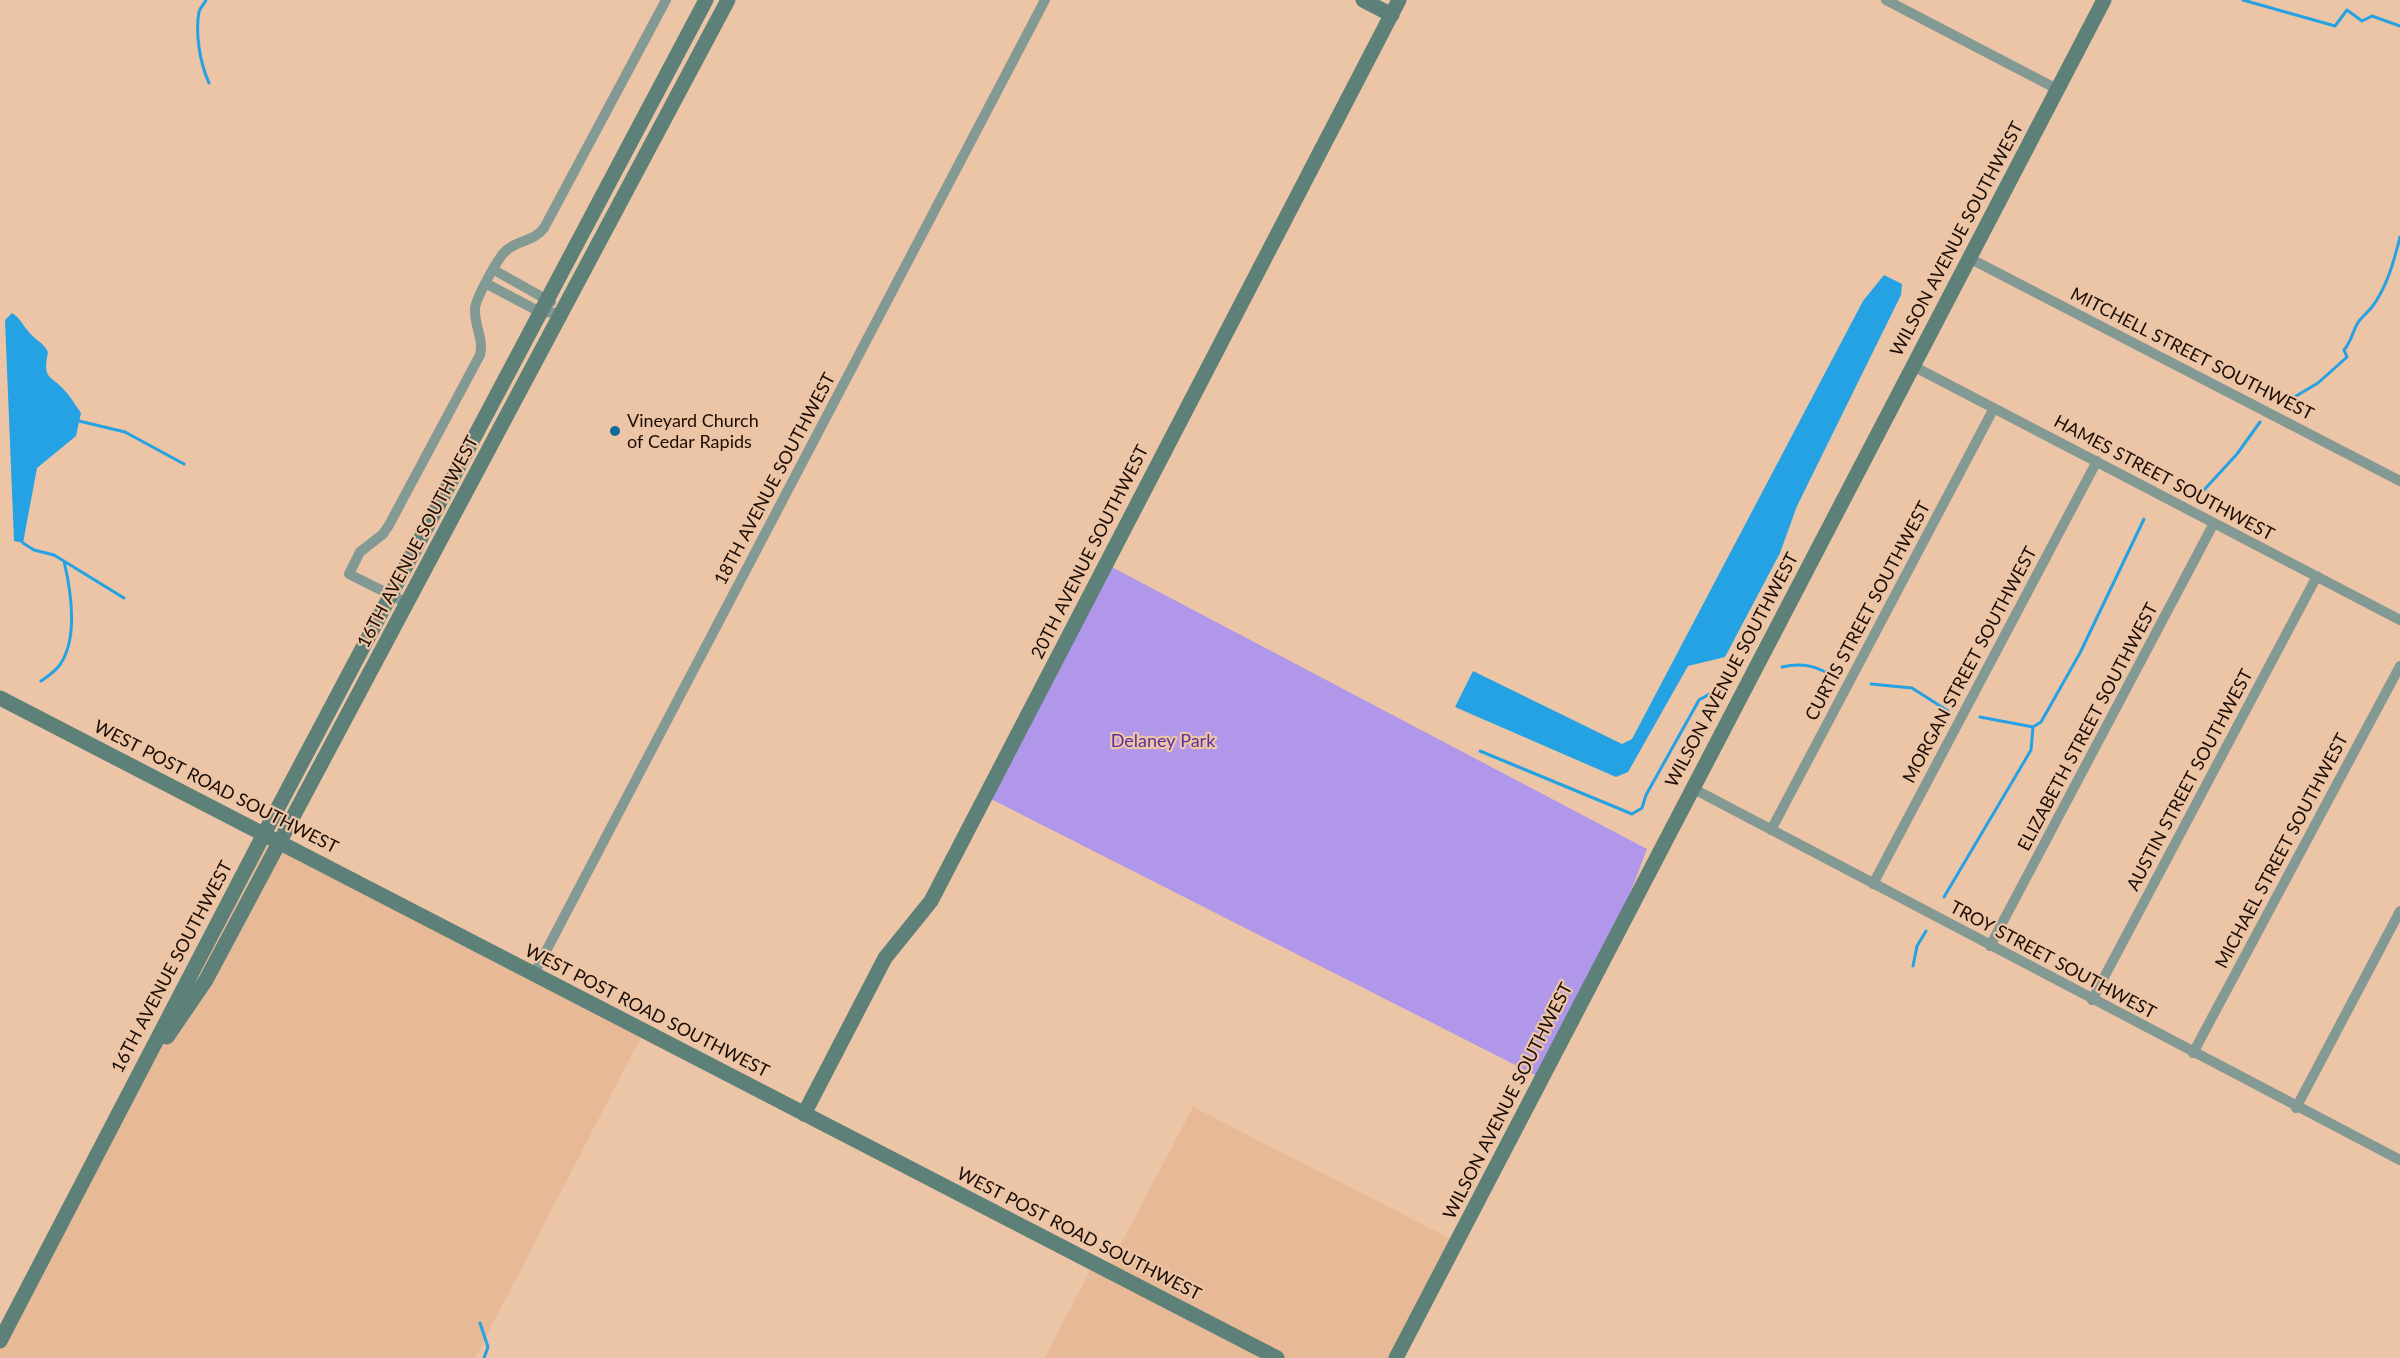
<!DOCTYPE html>
<style>
body{margin:0}
canvas{display:block;background:#ecc4a6}
</style>
<canvas width="2400" height="1358"></canvas>
<script>
const ctx = document.querySelector('canvas').getContext('2d');
ctx.lineJoin = 'round';
function fill(path, color) {
  ctx.fillStyle = color;
  ctx.fill(path, 'evenodd');
}
function trace(path, color, width, dash) {
  ctx.strokeStyle = color;
  ctx.lineWidth = width;
  ctx.lineCap = dash ? 'butt' : 'round';
  ctx.setLineDash(dash || []);
  ctx.stroke(path);
}
function write(font, color, halo, rows, align = 'center') {
  ctx.font = font + ' Lato,sans-serif';
  ctx.lineWidth = 4.5;
  ctx.setLineDash([]);
  ctx.textBaseline = 'middle';
  ctx.strokeStyle = halo;
  ctx.fillStyle = color;
  for (const [text, x, y, turn = 0] of rows) {
    ctx.save();
    ctx.translate(x, y);
    ctx.rotate((+turn || 0) * Math.PI / 180);
    ctx.textAlign = isNaN(turn) ? turn : align;
    if (halo) ctx.strokeText(text, 0, 0);
    ctx.fillText(text, 0, 0);
    ctx.restore();
  }
}
fill(new Path2D(`
 M264,834L644,1031L475,1358H0V1341Z
 M1193,1107L1457,1242L1396,1358H1045L1094,1263L1107,1270Z`), '#e7b997');
fill(new Path2D(`
 M1106,564L1647,849L1610,946L1541,1078L985,796Z`), '#b197ea');
fill(new Path2D(`
 M1884,275L1902,284L1901,295L1797,506L1780,553L1725,657L1688,666L1628,772L1616,777L1455,707L1473,671L1622,744L1632,739L1863,301Z
 M12,313C20,318 22,324 28,331C35,340 43,342 48,352C42,381 51,374 66,392C72,399 76,406 81,413L76,436L37,468L23,543L14,541L5,320Z`), '#24a2e3');
trace(new Path2D(`
 M206,0C204,5 200,7 199,12C195,34 200,63 209,83
 M2243,0L2335,26L2347,10L2362,21L2372,16L2400,26
 M2286,402L2318,383L2347,357L2344,350C2353,339 2352,331 2359,321C2363,316 2368,312 2372,307C2387,287 2394,261 2400,237
 M79,421L125,432L184,464
 M2204,490L2237,454L2260,422
 M23,543L34,550L54,555L124,598
 M1782,667C1802,662 1818,666 1835,678
 M41,681C47,677 54,672 59,666C79,639 71,591 64,561
 M1871,684L1912,688L1948,711
 M1980,717L2033,727L2041,722L2080,653L2144,519
 M1480,751L1632,814L1642,808L1646,795L1699,700L1718,689
 M1944,897L2031,750L2033,727
 M1913,966L1917,946L1926,931
 M480,1323L488,1347L484,1358`), '#24a2e3', 3);
trace(new Path2D(`
 M1886,0L2057,89
 M1969,258L2400,481
 M494,270L551,302
 M487,284L540,312L561,313
 M1913,366L2400,620
 M407,603L349,574L360,552L383,534L389,525L480,355C484,338 474,326 475,309C475,300 495,264 502,255C513,240 533,243 544,228L666,0
 M1692,788L2400,1160
 M1771,830L1994,408
 M1873,884L2097,461
 M1990,946L2214,523
 M534,974L1045,0
 M2092,1000L2317,576
 M2193,1053L2400,666
 M2296,1108L2400,911`), '#839994', 10);
trace(new Path2D(`
 M1363,0L1392,15
 M0,698L1277,1358
 M167,1037L206,980L728,0
 M804,1114L885,958L931,901L1399,0
 M0,1341L264,834L706,0
 M1396,1358L2104,0`), '#5d8078', 15);
for (const [x, y, r, color] of [
 [615,431,6,"#0c6b9a"]
]) {
  const dot = new Path2D();
  dot.arc(x, y, r, 0, 2 * Math.PI);
  ctx.fillStyle = color;
  ctx.fill(dot);
  trace(dot, '#ecc4a6', 2);
}
write('18px', '#1b0d04', '#ecc4a6', [
 ["WILSON AVENUE SOUTHWEST",1957,239,-62],
 ["MITCHELL STREET SOUTHWEST",2192,354,27],
 ["HAMES STREET SOUTHWEST",2164,478,28],
 ["18TH AVENUE SOUTHWEST",775,479,-62],
 ["16TH AVENUE SOUTHWEST",418,542,-62],
 ["20TH AVENUE SOUTHWEST",1090,552,-63],
 ["CURTIS STREET SOUTHWEST",1868,611,-62],
 ["MORGAN STREET SOUTHWEST",1970,665,-62],
 ["WILSON AVENUE SOUTHWEST",1732,670,-62],
 ["ELIZABETH STREET SOUTHWEST",2088,727,-62],
 ["AUSTIN STREET SOUTHWEST",2190,780,-62],
 ["WEST POST ROAD SOUTHWEST",216,787,27],
 ["MICHAEL STREET SOUTHWEST",2282,851,-62],
 ["TROY STREET SOUTHWEST",2053,960,28],
 ["16TH AVENUE SOUTHWEST",172,967,-62],
 ["WEST POST ROAD SOUTHWEST",647,1011,27],
 ["WILSON AVENUE SOUTHWEST",1508,1101,-63],
 ["WEST POST ROAD SOUTHWEST",1079,1234,27]
]);
write('18px', '#1b0d04', '#ecc4a6', [
 ["Vineyard Church",627,421],
 ["of Cedar Rapids",627,442]
], 'left');
write('18px', '#5e2f9f', '#ecc4a6', [
 ["Delaney Park",1163,741]
]);
</script>
